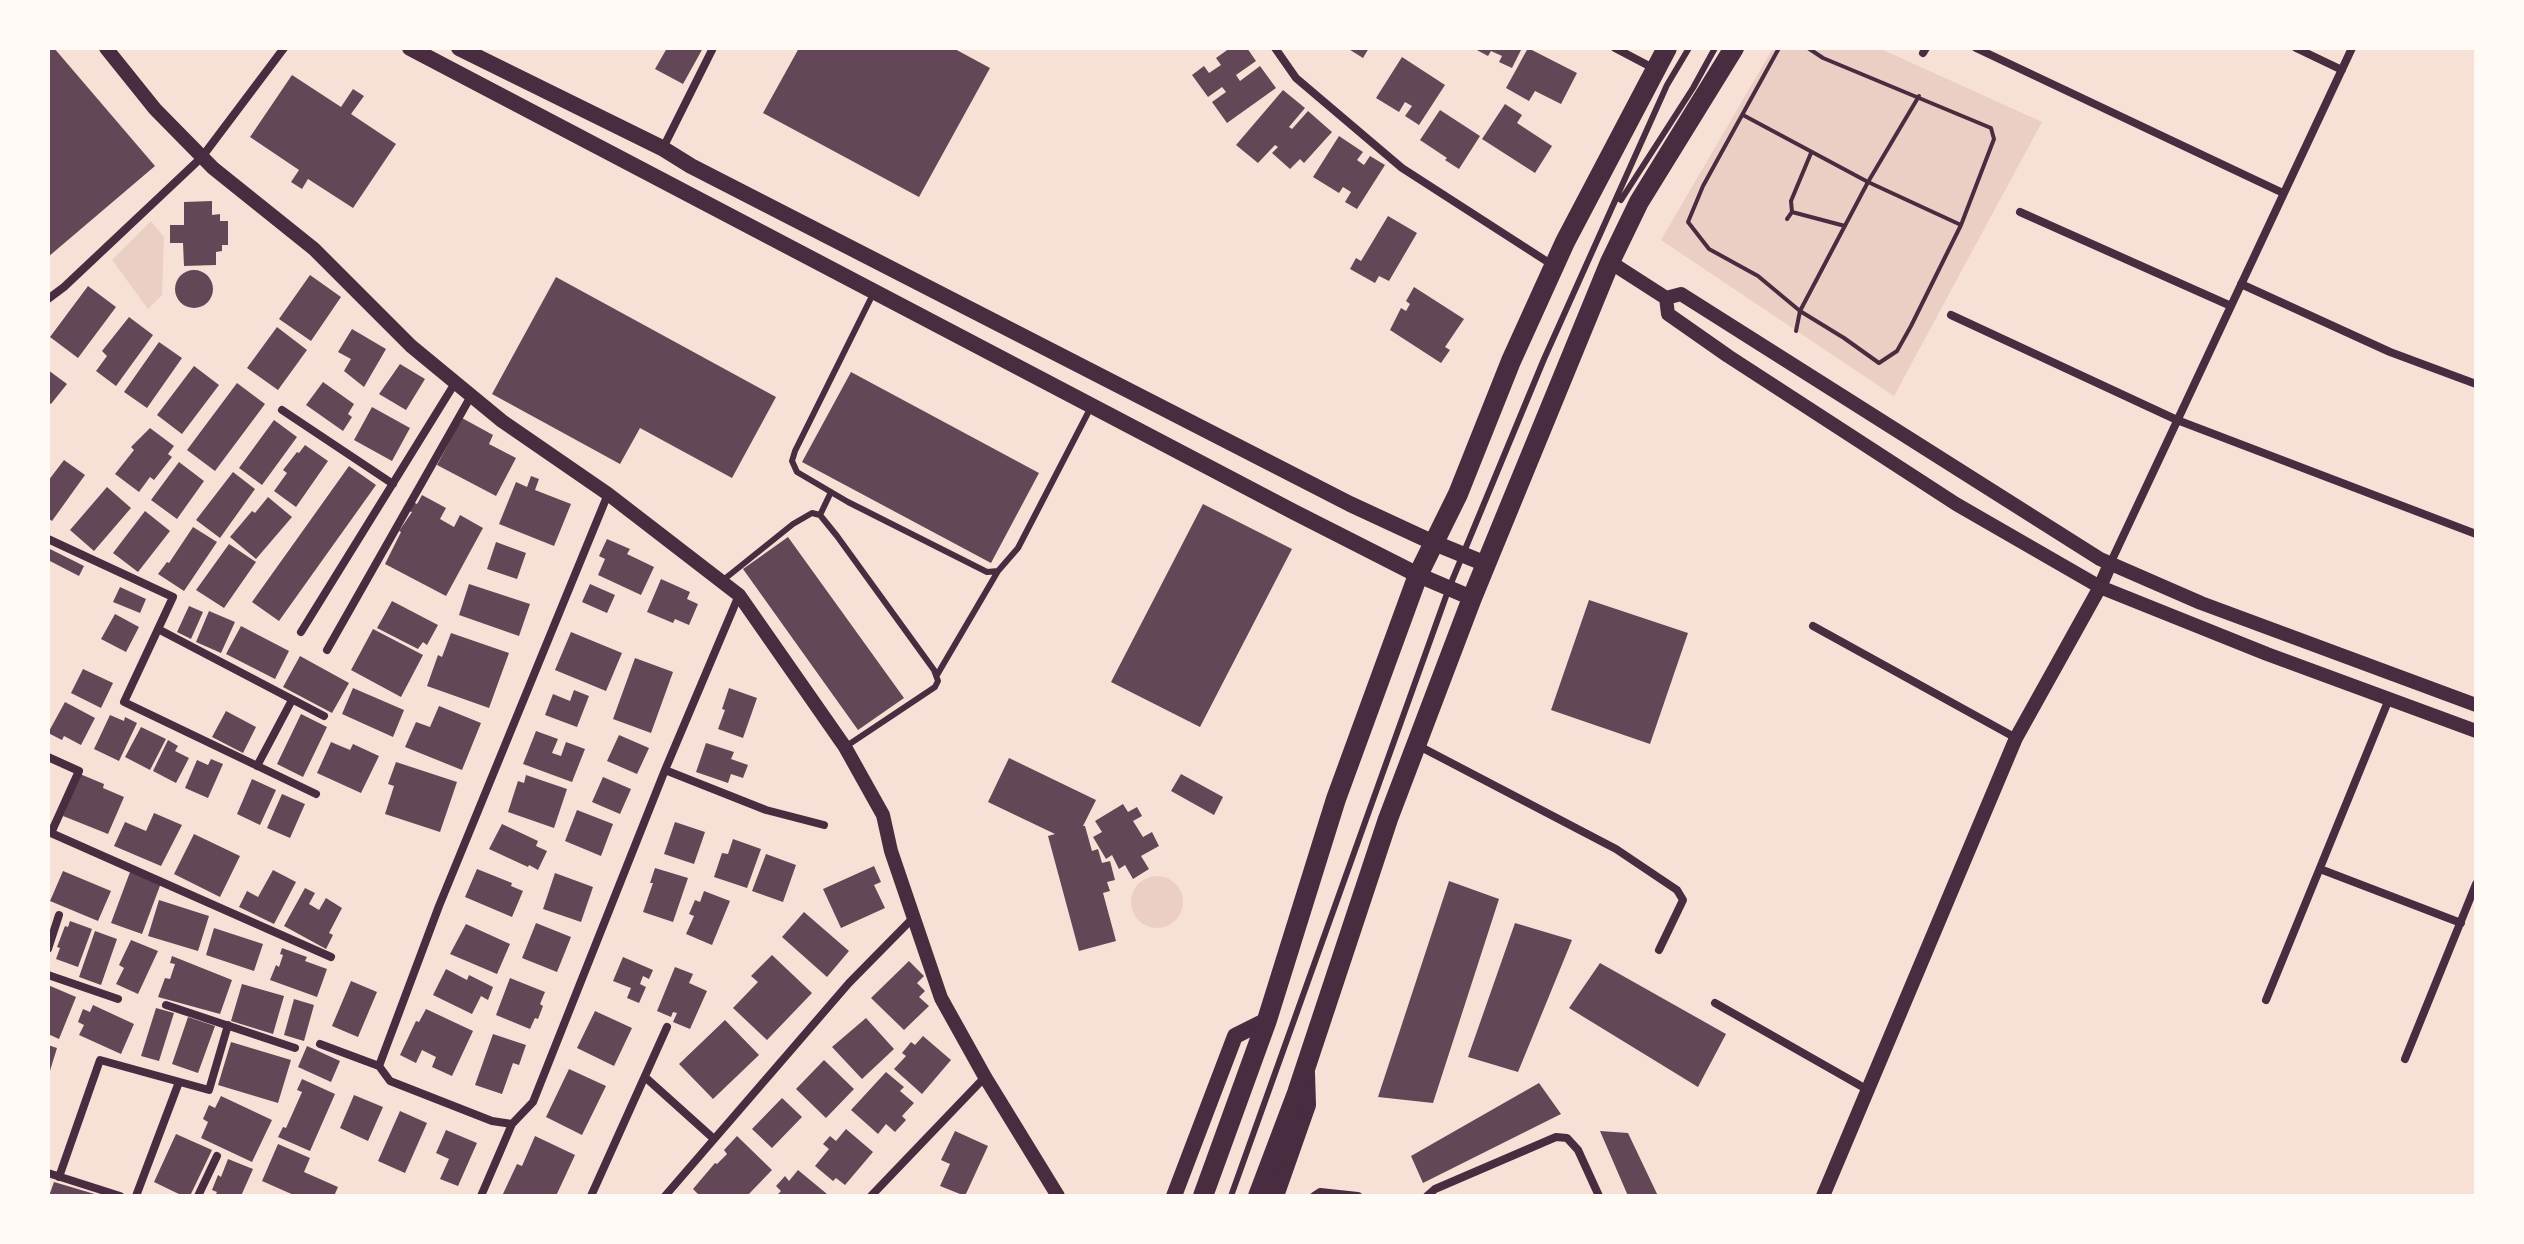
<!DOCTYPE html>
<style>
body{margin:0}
#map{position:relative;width:2524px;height:1244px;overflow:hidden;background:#f7e1d7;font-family:"IBM Plex Sans",sans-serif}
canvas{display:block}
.frame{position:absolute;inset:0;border:50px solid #fffaf5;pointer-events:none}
</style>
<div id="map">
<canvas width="2524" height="1244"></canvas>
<div class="frame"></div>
</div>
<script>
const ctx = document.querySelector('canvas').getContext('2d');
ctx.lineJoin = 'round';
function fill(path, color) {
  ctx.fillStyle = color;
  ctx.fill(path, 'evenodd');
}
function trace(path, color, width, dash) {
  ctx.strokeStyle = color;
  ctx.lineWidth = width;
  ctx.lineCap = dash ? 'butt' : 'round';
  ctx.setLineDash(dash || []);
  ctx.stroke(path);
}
fill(new Path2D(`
 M1773,48H1879L2042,122L1894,396L1661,240Z
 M151,221L164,237L162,295L148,309L112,260Z
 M1131 902a26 26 0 1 1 52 0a26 26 0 1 1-52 0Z`), '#ebcfc5');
fill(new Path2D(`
 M48,48H54L155,166L48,257Z
 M667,48H703L683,84L655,69Z
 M799,48H953L990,68L919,197L763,113Z
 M1230,48H1247L1256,61L1236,75L1240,81L1260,66L1276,88L1227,123L1212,102L1226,92L1222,87L1208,97L1192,75L1204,66L1209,73L1221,65L1216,58Z
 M1347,48H1369L1363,58Z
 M1473,48H1522L1512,68L1499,62L1502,56L1491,51L1488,56Z
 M1528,48L1577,73L1561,104L1535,91L1529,101L1506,88Z
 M1402,57L1445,85L1419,125L1405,116L1412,106L1405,102L1399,112L1376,98Z
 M292,75L341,107L353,89L364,96L351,114L396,144L353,208L308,179L302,189L291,182L299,170L250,137Z
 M1283,90L1305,108L1289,127L1292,129L1308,111L1332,132L1304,163L1300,159L1290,169L1272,153L1278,147L1275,145L1258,163L1236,145Z
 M1505,104L1522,115L1517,123L1552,146L1535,173L1482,139Z
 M1440,110L1480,136L1459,169L1445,160L1447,158L1420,140Z
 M1339,136L1363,152L1357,160L1364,165L1370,156L1385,165L1357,209L1345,202L1351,192L1343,187L1339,193L1313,177Z
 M212,201V215L220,214V221H228V245H222V251L216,252V265L184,266L183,243H170V225H184V202Z
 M1388,216L1417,233L1389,281L1379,276L1375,283L1350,269L1356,258L1361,261Z
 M175 289a19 19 0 1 1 38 0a19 19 0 1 1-38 0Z
 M310,275L341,297L311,341L279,319Z
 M556,277L776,397L732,478L640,428L620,464L492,394Z
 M88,286L116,307L78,358L50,337Z
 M1414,287L1464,319L1445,347L1450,350L1441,363L1390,330L1401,308L1406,311L1410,304L1406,301Z
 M129,317L153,335L116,386L96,371L107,356L102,351Z
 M277,327L307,350L278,390L247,368Z
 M352,329L386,349L364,387L344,371L351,359L338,352Z
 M159,342L182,358L147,408L124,392Z
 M400,364L425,379L406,410L379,394Z
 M194,366L219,385L182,434L157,415Z
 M48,370L67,384L51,404L48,402Z
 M851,372L1039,473L991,563L802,462Z
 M323,382L354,404L348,414L352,417L343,431L306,405Z
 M237,383L265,404L215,471L187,450Z
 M372,407L410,428L392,461L354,440Z
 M462,418L493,435L489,444L516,458L496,496L437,465Z
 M274,420L297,437L262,485L239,468Z
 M150,428L174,446L168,454L172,457L154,480L150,477L139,492L115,474L134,450L131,447Z
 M305,445L328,461L296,507L274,491L287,473L283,470L297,452L299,453Z
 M64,460L85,475L52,521L48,518V481Z
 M179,462L204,481L177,519L151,500Z
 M349,466L376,485L279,621L252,602Z
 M233,472L255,489L220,538L196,520Z
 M531,476L539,479L535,490L571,504L554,546L499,524L516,482L527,487Z
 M107,487L131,508L94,551L70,530Z
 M422,495L446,508L440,519L454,527L460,515L483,528L446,596L385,564L401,532L399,531L412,512L408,511L413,502L417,504Z
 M268,497L292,517L256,559L230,537L252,511L255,513Z
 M1203,504L1292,549L1200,727L1111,682Z
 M145,511L170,531L138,572L113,553Z
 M193,527L217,542L184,591L158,574L167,562L169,563Z
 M788,537L904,698L858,730L743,569Z
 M607,539L630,549L627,554L654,567L641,595L598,575L605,559L599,556Z
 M496,542L526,553L517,579L487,569Z
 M229,544L256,562L224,608L196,590Z
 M48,548L84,566L79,576L48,560Z
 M661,579L690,592L687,599L698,604L689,625L675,619L673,623L647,612Z
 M469,584L530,604L519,636L459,615Z
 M590,584L615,595L607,613L582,602Z
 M120,587L146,599L140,613L113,602Z
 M1589,600L1688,633L1650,744L1551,710Z
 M392,601L438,625L427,645L423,642L418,649L377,628Z
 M189,606L203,612L191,639L177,632Z
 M209,611L235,622L221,653L196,642Z
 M115,614L139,627L126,652L101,639Z
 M241,626L289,651L275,679L226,654Z
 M373,629L423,655L401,697L351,670Z
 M571,632L622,653L606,691L555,670Z
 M451,633L509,653L489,708L427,686L438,655L442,657Z
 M300,656L349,683L332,713L283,687Z
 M635,658L673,672L651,733L613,719Z
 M83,669L113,683L101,708L71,693Z
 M353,688L404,710L393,737L342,714Z
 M729,688L757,698L743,738L718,729L725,710L722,709Z
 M574,690L589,696L577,727L545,715L553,694L570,701Z
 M65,702L95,718L81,745L64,736L62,740L48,733Z
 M439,706L481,723L462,770L405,747L416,722L430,727Z
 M226,711L256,727L243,753L212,737Z
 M301,714L327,727L303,777L277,764Z
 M110,715L124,721L125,717L137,723L119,761L94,749Z
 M141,727L166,739L150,770L125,757Z
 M536,731L558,739L552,753L561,756L566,742L585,749L572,782L523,764Z
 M619,735L649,748L637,774L607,761Z
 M168,740L178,746L175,751L189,758L176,783L153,771Z
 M331,742L350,750L353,744L379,756L361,793L317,773Z
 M706,743L734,752L731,759L748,765L743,778L731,774L728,783L696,772Z
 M1009,758L1096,800L1083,826H1085L1092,851L1098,849L1102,863L1110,861L1115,880L1107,882L1110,891L1103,893L1116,941L1079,951L1048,836L1055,834L988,802Z
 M211,759L223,764L208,798L185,788L197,760L208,765Z
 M396,762L457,782L440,832L385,814L394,786L388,784Z
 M80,774L104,784L103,788L124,797L108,834L63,816Z
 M1181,774L1223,797L1214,815L1171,791Z
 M526,775L567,789L554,828L508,812L518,781L524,783Z
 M603,777L631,789L620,814L592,802Z
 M252,779L276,790L260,825L237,814Z
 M282,794L305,804L290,838L267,828Z
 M1123,804L1128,812L1137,807L1142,816L1133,821L1143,837L1152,832L1159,846L1141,856L1149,869L1133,879L1125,865L1119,869L1112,855L1106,859L1093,837L1102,832L1095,821Z
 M577,810L613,824L601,856L565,841Z
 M154,813L182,825L161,866L114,846L125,822L146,831Z
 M675,822L705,832L694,864L664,854Z
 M502,824L538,841L536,846L547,851L538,870L529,865L528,867L489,849Z
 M194,834L240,856L220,897L174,874Z
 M733,839L761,849L747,888L714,877L722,853L728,854Z
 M766,854L796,865L783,902L752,891Z
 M874,866L881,882L874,885L885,908L841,928L823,889Z
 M655,868L688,878L673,922L643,912L653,883H650Z
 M477,869L512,883L511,886L523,891L512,917L465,897Z
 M273,870L296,882L274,924L239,907L247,891L258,897Z
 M63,871L111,891L98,921L50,901Z
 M130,872L161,883L142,934L111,923Z
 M555,873L593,887L581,922L543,909Z
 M1449,881L1499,899L1433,1103L1378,1097Z
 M305,888L315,893L309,904L319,910L326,898L342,908L329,933L333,935L326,949L284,926Z
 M704,891L730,901L712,945L686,934L694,916L689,914L695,900L700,902Z
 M159,900L209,916L198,951L148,936Z
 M804,912L849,951L827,977L782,937Z
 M70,921L92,929L78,967L56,959L60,948L57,947L65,926L68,927Z
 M536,923L571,937L557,972L522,958Z
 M1515,923L1572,940L1518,1072L1468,1057Z
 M466,924L510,944L497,974L450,954Z
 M214,928L263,944L254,971L206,955Z
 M95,931L117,939L101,985L79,977Z
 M131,940L158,951L138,994L116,984L124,968L119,965Z
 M282,948L307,957L305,961L327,969L317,997L270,980L276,965L279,967L283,955L280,954Z
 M772,955L812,993L767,1040L733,1008L758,982L751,976Z
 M172,956L232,980L220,1014L158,997L165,978L170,979L175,964L170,963Z
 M623,957L653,970L649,979L643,976L640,984L646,987L639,1003L627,998L631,988L613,981Z
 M909,961L924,976L917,983L925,991L919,997L929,1006L904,1030L871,998Z
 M1600,963L1726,1034L1698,1087L1569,1008Z
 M675,967L693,974L689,983L707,991L690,1029L673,1022L677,1013L673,1012L671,1017L657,1011Z
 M446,969L467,980L469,975L493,987L488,1000L481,996L472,1014L433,995Z
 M510,978L545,992L540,1004L543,1006L538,1019L535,1018L530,1029L496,1015Z
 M351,981L377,992L358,1037L332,1026Z
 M242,984L284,996L273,1034L231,1021Z
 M48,985L76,997L59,1039L48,1034Z
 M294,999L314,1005L304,1041L284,1035Z
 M93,1005L134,1024L121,1054L79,1035L84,1025L78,1022L83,1009L90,1012Z
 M156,1008L174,1013L159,1061L141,1056Z
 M426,1009L473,1031L452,1076L432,1067L436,1057L422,1050L416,1063L400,1055L416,1021L419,1022Z
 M595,1011L632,1028L614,1066L577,1048Z
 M188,1017L215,1026L198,1073L172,1064Z
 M866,1018L894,1049L862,1079L832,1047Z
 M725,1020L759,1055L713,1099L679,1064Z
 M493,1034L526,1045L519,1065L513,1063L502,1094L475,1085Z
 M923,1036L951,1060L922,1094L894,1069L906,1056L902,1053L911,1042L915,1045Z
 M231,1042L291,1060L278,1103L218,1085Z
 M48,1045L57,1048L49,1074H48Z
 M307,1046L340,1061L331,1082L298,1067Z
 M824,1060L854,1089L826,1118L796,1089Z
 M569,1069L606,1086L582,1135L546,1117Z
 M886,1072L904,1087L900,1091L914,1103L902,1116L906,1120L895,1132L886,1124L878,1134L851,1110Z
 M302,1079L335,1094L310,1151L278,1137L283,1127L286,1128L302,1092L297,1090Z
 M1539,1083L1561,1114L1423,1183L1411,1156Z
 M354,1095L383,1107L368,1141L340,1128Z
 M221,1096L272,1120L252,1162L201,1138L208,1122L203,1119L209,1105L215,1108Z
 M782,1098L802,1117L772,1148L752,1129Z
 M400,1111L427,1123L405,1173L378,1161Z
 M846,1129L873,1152L845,1185L836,1178L833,1181L815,1166L829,1149L823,1144L830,1136L836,1141Z
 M446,1130L477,1143L458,1186L440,1179L449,1159L436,1153Z
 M955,1131L988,1146L965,1196L940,1186L950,1164L941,1160Z
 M1600,1131L1628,1133L1658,1196H1628Z
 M176,1134L212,1150L190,1196H183L154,1182Z
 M535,1136L575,1155L556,1196H502L517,1164L522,1166Z
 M737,1136L772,1170L747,1196H700L693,1189L715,1163L717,1164L727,1154L724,1150Z
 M278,1144L310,1158L304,1172L338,1187L334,1196H296L262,1181Z
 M228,1159L253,1169L241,1196H215L217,1192L212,1190L218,1175L221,1177Z
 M798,1170L827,1194L826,1196H776L781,1191L776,1186L785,1176L789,1181Z
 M54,1182L98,1195V1196H49Z`), '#644757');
trace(new Path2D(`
 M1779,48L1703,186L1688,222L1709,249L1758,276L1800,311L1844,338L1879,363L1897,351L1911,326L1961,225L1994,139L1991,128L1823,58L1808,48
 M1743,115L1868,182L1961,225
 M1811,153L1791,201L1792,212L1845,226
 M1787,219L1792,212
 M1796,331L1800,311L1868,182L1919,96`), '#4a2c40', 4);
trace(new Path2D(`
 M1621,200L1693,88L1715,48
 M873,294L795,451L792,461L797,472L848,502L987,572L998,571L1018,548L1091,407
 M820,515L831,492
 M722,581L793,524L812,513L820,515L837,536L934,670L938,681L935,687L845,747
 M937,675L998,571
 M1231,1196L1449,588L1544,359L1667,85L1689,48`), '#4a2c40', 6);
trace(new Path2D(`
 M1275,48L1296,78L1402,168L1554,266
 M1615,48L1653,68
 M1976,48L2283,193
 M2296,48L2342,70
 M1923,53L1926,48
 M663,148L713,48
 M2020,212L2231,306
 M2241,284L2390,352L2476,384
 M48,299L64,287L202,157L284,48
 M1951,315L2177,420L2476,534
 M282,410L393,484
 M608,494L439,906L379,1066L390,1081L492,1121L512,1124L533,1102L665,770L739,595
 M48,539L173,597L124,702L316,794
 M2110,564L2352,48
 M1813,626L2016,738
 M158,629L324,716
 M301,632L455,383
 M327,650L471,396
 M1417,745L1616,849L1677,890L1683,900L1659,950
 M48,757L79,771L51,833L331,957
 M257,766L292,700
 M665,770L766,810L824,825
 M2320,869L2461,923
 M48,949L59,915
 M48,975L118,999
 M2266,1000L2389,699
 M1715,1003L1868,1090
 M166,1005L295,1048
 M320,1044L379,1066
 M2405,1059L2476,884
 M645,1077L714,1139
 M48,1173L120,1196
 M59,1177L100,1060L209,1090L228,1025
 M136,1196L179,1082
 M198,1196L217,1156
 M481,1196L512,1124
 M591,1196L667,1027
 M665,1196L849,983L913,918
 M871,1196L985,1077
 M1314,1196L1320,1192L1358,1196
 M1427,1196L1435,1189L1556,1137L1567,1138L1578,1150L1599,1196`), '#4a2c40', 8);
trace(new Path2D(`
 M106,48L155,109L213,168L314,249L411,346L502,421L608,494L739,595L845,747L883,815L891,851L941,998L985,1077L1058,1196
 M1610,262L1666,298L1681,294L2100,559L2201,603L2476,705
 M1666,298L1668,314L1728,356L1956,504L2100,587L2267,654L2476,731
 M1823,1196L2016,738L2100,587L2110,564`), '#4a2c40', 14);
trace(new Path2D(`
 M410,48L1294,512L1418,575L1472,598
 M459,48L662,148L691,166L1350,504L1432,542L1486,564
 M1174,1196L1235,1036L1267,1020
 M1276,1196L1308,1105L1307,1073`), '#4a2c40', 16);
trace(new Path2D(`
 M1203,1196L1267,1020L1336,799L1418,575L1458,494L1511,361L1565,242L1667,48
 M1258,1196L1297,1093L1388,819L1472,598L1610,262L1639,202L1734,48`), '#4a2c40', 20);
</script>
